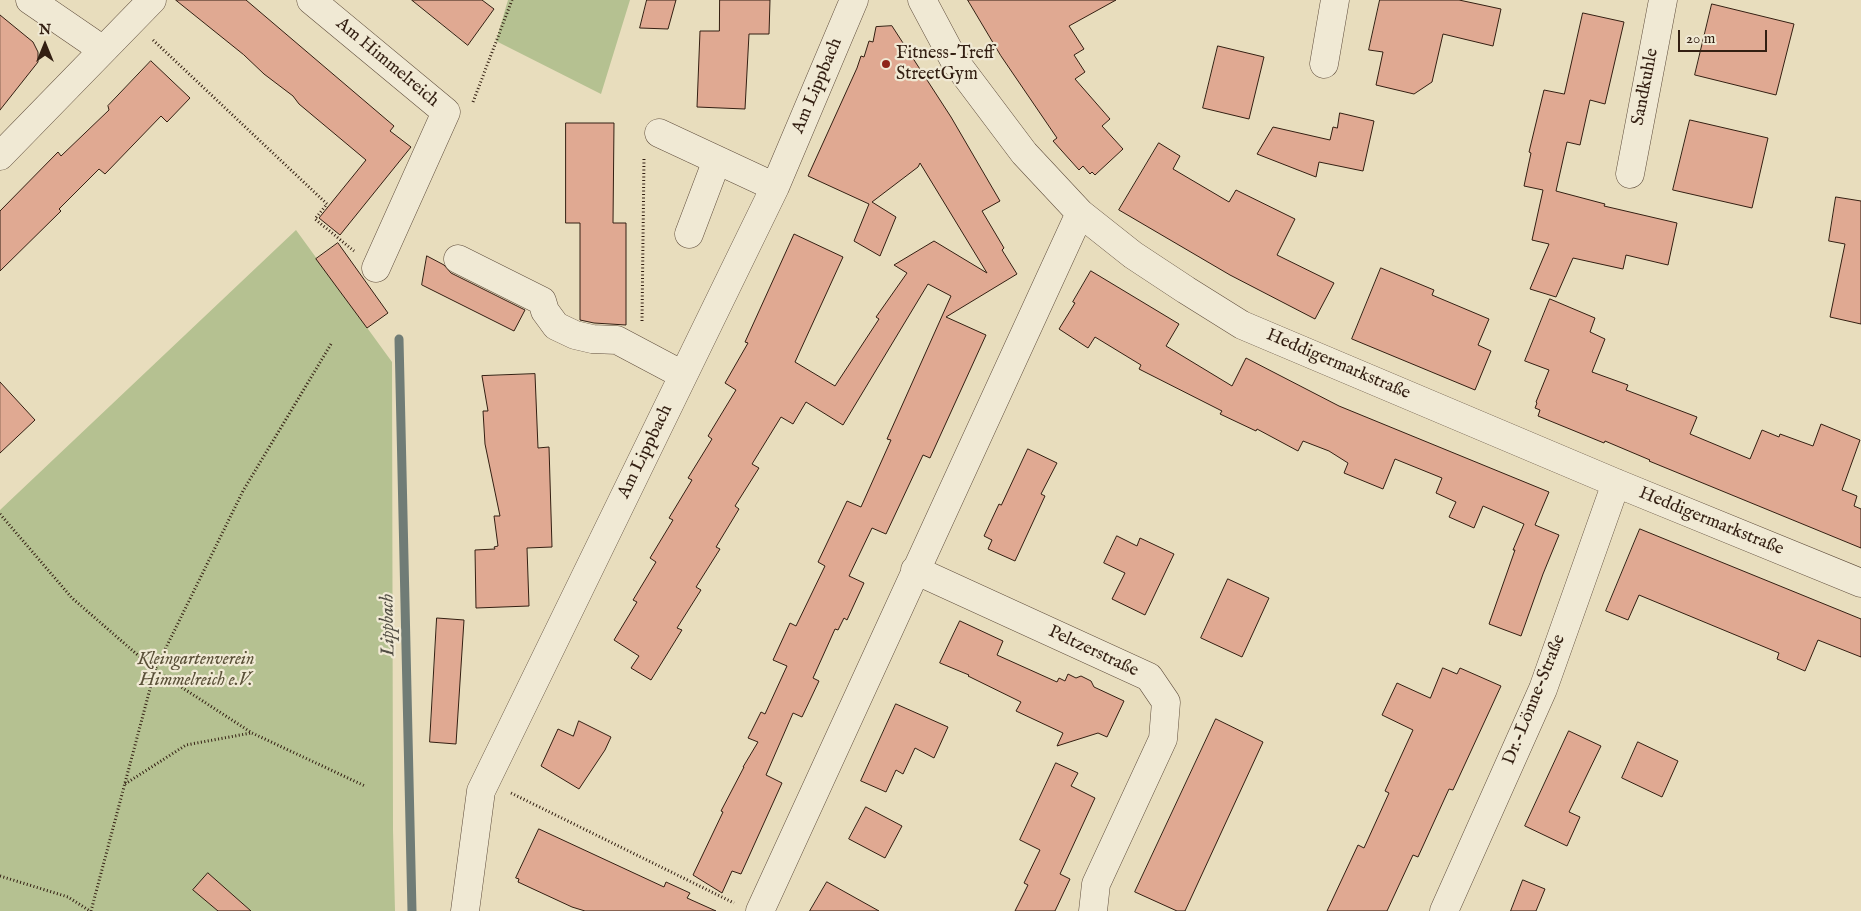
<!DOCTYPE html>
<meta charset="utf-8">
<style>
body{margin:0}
#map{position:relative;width:1861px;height:911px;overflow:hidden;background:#e8ddbd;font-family:"IM FELL English",serif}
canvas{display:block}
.north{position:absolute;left:20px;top:20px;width:50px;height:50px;-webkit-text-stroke:4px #f0e9d4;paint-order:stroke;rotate:0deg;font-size:14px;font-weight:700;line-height:20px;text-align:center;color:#331f12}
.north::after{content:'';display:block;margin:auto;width:18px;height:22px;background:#331f12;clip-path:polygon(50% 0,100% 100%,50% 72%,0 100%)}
.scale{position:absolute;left:1678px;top:30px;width:89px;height:22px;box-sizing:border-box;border:2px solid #331f12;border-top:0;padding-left:6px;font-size:15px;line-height:18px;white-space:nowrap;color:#331f12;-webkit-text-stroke:4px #f0e9d4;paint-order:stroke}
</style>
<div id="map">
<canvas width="1861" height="911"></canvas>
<div class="north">N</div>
<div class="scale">20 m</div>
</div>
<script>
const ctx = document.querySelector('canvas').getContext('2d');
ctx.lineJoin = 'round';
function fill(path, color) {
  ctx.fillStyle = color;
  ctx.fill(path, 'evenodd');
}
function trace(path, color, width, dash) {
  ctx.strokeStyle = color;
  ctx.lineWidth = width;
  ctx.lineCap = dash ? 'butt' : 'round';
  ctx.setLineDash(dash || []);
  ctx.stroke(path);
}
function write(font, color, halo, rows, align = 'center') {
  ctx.font = font + ' "IM FELL English",serif';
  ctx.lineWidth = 4.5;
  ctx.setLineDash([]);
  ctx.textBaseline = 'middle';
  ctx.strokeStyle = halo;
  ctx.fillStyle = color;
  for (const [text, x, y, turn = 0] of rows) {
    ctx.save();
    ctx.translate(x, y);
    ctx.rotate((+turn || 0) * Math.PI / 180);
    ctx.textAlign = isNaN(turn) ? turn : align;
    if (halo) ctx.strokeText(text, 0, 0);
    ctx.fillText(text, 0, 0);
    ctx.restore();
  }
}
fill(new Path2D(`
 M508,0H630L601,94L496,41Z
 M296,230L392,362L393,830L395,911H0V510Z`), '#b5c191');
trace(new Path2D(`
 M399,339L412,911`), '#707c76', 9);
const building = new Path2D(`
 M176,0H246L394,126L390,131L411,147L340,235L319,218L366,160L299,104L293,96L264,74L244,55Z
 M412,0H482L494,9L468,45Z
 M647,0H676L668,29L640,28Z
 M720,0H770L769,34H749L745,109L697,107L700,31H719Z
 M968,0H1116L1069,26L1084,49L1074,55L1085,72L1075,79L1110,119L1102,126L1123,149L1095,175L1092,172L1090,174L1083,166L1079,170L1053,141L1057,138L1001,56Z
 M1380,0H1459L1501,9L1493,46L1443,34L1432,82L1414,94L1376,85L1383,52L1369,50Z
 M1712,4L1794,24L1776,95L1695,75Z
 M1583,13L1624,22L1605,104L1590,100L1580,145L1567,142L1556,191L1605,204L1604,206L1677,223L1668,265L1626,255L1623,269L1573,258L1556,297L1530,289L1549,244L1532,240L1543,190L1524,186L1531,153L1529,152L1544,90L1564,94Z
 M0,15L33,42L38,52V62L0,110Z
 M892,26L951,117L1000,201L982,211L1004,248L1002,250L1017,274L946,317L986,335L930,458L923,455L886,534L872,528L849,576L864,583L847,620L844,618L838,630L835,629L813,678L819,681L802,717L793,713L766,775L782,783L741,874L732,871L722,893L693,875L723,812L721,811L744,767H743L758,742L748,738L761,712L765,714L787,666L773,660L790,623L796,626L825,566L818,562L847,501L861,507L891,440L887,439L951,296L928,284L843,425L806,402L793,424L781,417L752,464L759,468L735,506L739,509L716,547L720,549L696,587L701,590L677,628L682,630L651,680L631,668L639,656L614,640L637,602L633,600L656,562L650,558L673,520L669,518L692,480L688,478L712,439L708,436L736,390L725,383L748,343L745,342L794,234L843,257L795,362L835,386L879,319L876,317L907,273L894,265L934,241L987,273L920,163L918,167L872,202L896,217L880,256L854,241L869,204L808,176L857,68L861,56L864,57L869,41L873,42L876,27Z
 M1218,46L1264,57L1249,119L1203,108Z
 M151,61L190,98L167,122L161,116L105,174L99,169L59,209L61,211L0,271V211L58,152L61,156L109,110L108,106Z
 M1340,113L1374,121L1363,171L1319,162L1316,177L1257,154L1273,127L1330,140L1333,127L1337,128Z
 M1690,120L1768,138L1752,208L1673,190Z
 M566,123H614L613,223H626V325L594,323L580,320V223H566Z
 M1159,143L1180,156L1173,169L1229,202L1236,190L1295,219L1277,255L1334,283L1315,319L1230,275L1119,210Z
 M1836,197L1861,201V324L1830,317L1845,244L1829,241Z
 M338,243L388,313L367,328L316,259Z
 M427,256L444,265L451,273L525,310L514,331L422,285Z
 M1381,268L1434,290L1432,295L1489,319L1478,345L1491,351L1475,390L1352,339Z
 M1091,271L1179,324L1166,346L1232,386L1246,358L1339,406L1549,492L1535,525L1559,535L1543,574L1521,636L1489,624L1515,550H1513L1524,524L1483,506L1474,528L1449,517L1456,502L1436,493L1442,478L1395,459L1383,489L1344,473L1348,463L1329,451L1303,441L1298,451L1257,429L1256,431L1220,414L1222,411L1139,369L1141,365L1095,337L1088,348L1059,329L1075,303L1073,302Z
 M1550,299L1595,318L1590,332L1605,339L1592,372L1628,385L1626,390L1697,417L1690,434L1750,459L1762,430L1779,437L1780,434L1813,446L1821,424L1860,440L1842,490L1857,496L1854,506L1861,509V548L1649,461L1650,460L1605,441L1604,443L1538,416L1540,410L1535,408L1537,403L1536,402L1549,370L1525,361Z
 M535,374L538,448L549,447L552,547L527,548L529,606L476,608L475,550L495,549L494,547L498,546L494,516H500L485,444L483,411H488L482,376Z
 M0,382L35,420L0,453Z
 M1028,449L1057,463L1041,494L1045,496L1015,561L988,549L992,540L984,536L999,504L1001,505Z
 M1640,529L1861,619V657L1818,640L1805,671L1777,659L1779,653L1639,595L1628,620L1606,611Z
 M1117,536L1137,546L1140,538L1174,554L1145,615L1112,599L1125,573L1104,563Z
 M1228,579L1269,598L1242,657L1201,638Z
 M437,618L464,620L456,744L430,742Z
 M960,621L1003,641L997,655L1057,682L1059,678L1065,681L1068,674L1076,678L1081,676L1091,681L1094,687L1124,701L1107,737L1098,733L1057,746L1063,733L1016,711L1021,702L968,676L969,675L940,663Z
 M1443,668L1457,674L1460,668L1501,686L1453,790L1449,789L1418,857L1413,855L1387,911H1327L1358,845L1364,848L1389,793L1385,791L1413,730L1382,715L1397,683L1430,698Z
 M896,704L948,727L934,758L915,748L903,774L896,770L886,792L861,781Z
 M1216,719L1263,742L1185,911H1177L1135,892Z
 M579,721L611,737L605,750L579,789L541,766L558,729L573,736Z
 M1569,731L1601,746L1569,812L1580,817L1567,846L1525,826Z
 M1638,742L1678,761L1662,797L1622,778Z
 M1056,763L1078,773L1071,786L1095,798L1060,874L1070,879L1055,911H1015L1028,885L1024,883L1040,850L1020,840Z
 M866,807L902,826L885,858L849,839Z
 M539,829L664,887L666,882L690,893L687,898L716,911H585L572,907L518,882L519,879L516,878Z
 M208,873L251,911H218L193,890Z
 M1523,880L1545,889L1536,911H1511Z
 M827,882L879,911H810Z`);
fill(building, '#e0a992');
trace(building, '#331f12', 1);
const minor = new Path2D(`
 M30,0L103,50
 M311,0L446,112L376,268
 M922,0L954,60L1024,153L1080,213L1133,255L1186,290L1242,325L1616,483L1861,583
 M1324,64L1335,0
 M659,133L775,187
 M0,156L152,0
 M1630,174L1663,0
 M689,234L717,160
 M458,259L542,301L545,311L556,326L575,335L592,339L617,340L683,375
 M915,570L1149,677L1166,702L1163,739L1096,884L1093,911
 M465,911L481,791L775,187L854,0
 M760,911L1080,213
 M1444,911L1543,689L1616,483`);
trace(minor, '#604e3d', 29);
trace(new Path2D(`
 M153,40L327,204L315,219L354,251
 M473,102L512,0
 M642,321L644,157
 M331,344L243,491L155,670L252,733L365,786
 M0,514L72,598L155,670L91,911
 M125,784L186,745L251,733
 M511,793L734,903
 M0,876L68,897L90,911`), '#331f12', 3, [1, 2.5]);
trace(minor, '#f0e9d4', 28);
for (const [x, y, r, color] of [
 [886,64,5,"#8f2418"]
]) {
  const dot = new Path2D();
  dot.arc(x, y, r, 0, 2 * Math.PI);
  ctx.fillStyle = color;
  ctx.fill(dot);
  trace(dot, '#f0e9d4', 2);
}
write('18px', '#331f12', '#f0e9d4', [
 ["Fitness-Treff",896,54],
 ["StreetGym",896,75]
], 'left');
write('18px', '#331f12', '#f0e9d4', [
 ["Am Himmelreich",387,63,40],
 ["Am Lippbach",818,86,-67],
 ["Sandkuhle",1646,87,-79],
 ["Heddigermarkstraße",1338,365,23],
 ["Am Lippbach",646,452,-64],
 ["Heddigermarkstraße",1711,522,22],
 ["Peltzerstraße",1093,652,25],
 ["Dr.-Lönne-Straße",1535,700,-68]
]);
write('italic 18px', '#5a5038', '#f0e9d4', [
 ["Kleingartenverein",196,660],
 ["Himmelreich e.V.",196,681]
]);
write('italic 19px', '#524e44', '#f0e9d4', [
 ["Lippbach",389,625,-91]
]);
</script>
